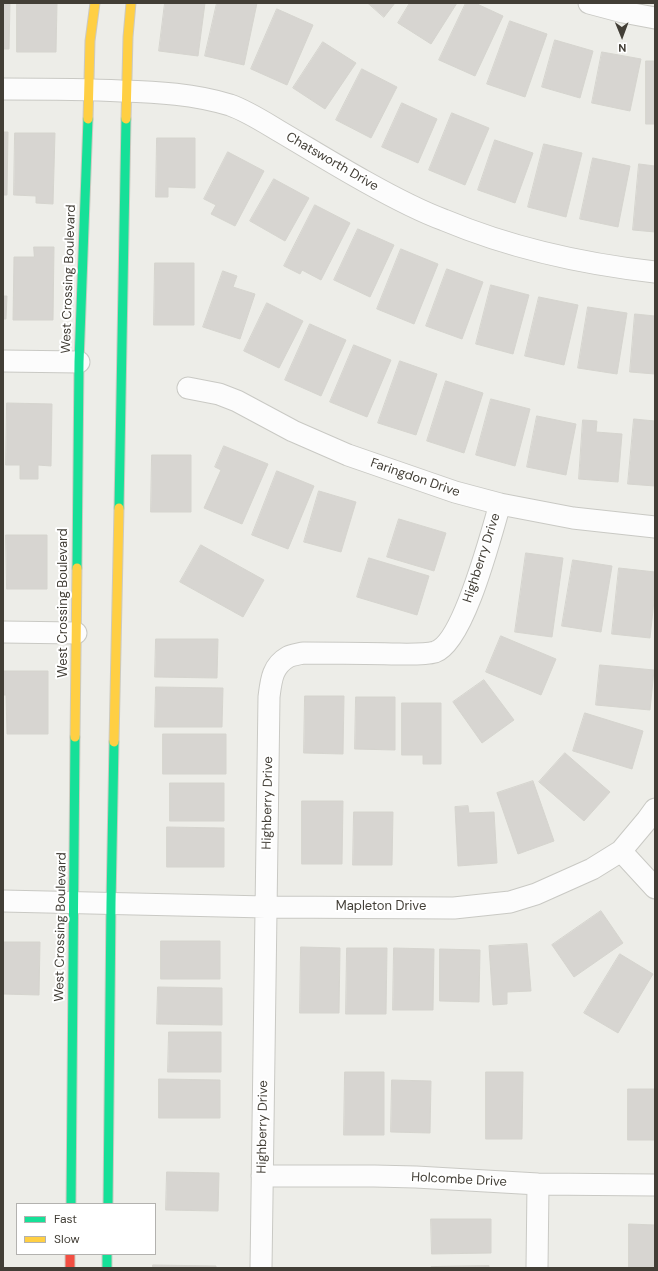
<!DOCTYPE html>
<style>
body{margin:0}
#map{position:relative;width:658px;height:1271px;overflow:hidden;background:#edede8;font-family:"DM Sans",sans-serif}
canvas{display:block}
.frame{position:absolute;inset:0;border:4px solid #423e36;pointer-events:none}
.legend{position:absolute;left:16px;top:1203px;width:140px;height:52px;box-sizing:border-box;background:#fff;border:1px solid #b3b2af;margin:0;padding:5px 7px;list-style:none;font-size:12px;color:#423e36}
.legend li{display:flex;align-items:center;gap:8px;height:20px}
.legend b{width:20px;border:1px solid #b3b2af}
.north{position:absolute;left:602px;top:16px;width:40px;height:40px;-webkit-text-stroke:3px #fff;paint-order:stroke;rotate:179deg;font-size:11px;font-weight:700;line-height:16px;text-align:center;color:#423e36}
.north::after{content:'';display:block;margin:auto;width:14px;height:18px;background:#423e36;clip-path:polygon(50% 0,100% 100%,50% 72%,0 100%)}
</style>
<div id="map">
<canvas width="658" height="1271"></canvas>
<div class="frame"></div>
<ul class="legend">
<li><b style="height:5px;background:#16e098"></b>Fast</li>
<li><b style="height:5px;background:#ffcf43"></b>Slow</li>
</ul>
<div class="north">N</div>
</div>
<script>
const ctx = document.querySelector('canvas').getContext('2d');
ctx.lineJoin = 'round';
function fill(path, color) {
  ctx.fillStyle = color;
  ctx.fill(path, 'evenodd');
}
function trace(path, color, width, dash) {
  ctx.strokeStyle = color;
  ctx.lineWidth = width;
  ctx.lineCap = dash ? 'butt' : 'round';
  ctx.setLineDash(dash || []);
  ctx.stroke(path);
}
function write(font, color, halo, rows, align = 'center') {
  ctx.font = font + ' "DM Sans",sans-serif';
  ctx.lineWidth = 4;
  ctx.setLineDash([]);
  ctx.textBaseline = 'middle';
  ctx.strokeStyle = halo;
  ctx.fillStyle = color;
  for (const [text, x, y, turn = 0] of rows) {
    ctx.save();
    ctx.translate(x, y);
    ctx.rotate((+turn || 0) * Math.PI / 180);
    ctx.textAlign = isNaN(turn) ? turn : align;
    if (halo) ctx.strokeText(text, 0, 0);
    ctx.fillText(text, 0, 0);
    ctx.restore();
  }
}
const building = new Path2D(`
 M3,3H10L9,49H3Z
 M17,3H57L56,52H17Z
 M165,3H205L198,56L159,51Z
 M217,3H257L244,65L205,56Z
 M368,3H395L384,17Z
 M410,3H457L431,44L398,23Z
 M466,3H475L503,16L475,76L439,60Z
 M277,9L313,25L287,85L251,69Z
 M510,21L547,34L525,97L487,84Z
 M555,40L593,51L580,98L542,87Z
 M323,42L356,63L325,109L293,88Z
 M602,52L641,59L630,111L592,103Z
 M646,61H655V124H646Z
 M362,69L397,87L371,138L336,120Z
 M402,103L437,119L418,163L382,147Z
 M452,113L489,128L465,185L429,170Z
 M3,132H8L7,195H3Z
 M15,133H55L53,204L36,203V196L14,195Z
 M157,138H195V188L168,187V197H156Z
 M495,140L533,153L515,203L478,190Z
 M544,144L582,153L566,217L528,207Z
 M228,152L264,171L235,226L211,214L216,205L204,199Z
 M593,158L630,166L618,227L580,219Z
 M639,164L655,166V232L633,230Z
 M274,179L309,198L285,241L250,221Z
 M315,205L350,223L321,280L302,270L300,274L284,266Z
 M358,229L394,245L370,297L334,280Z
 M34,247H54L53,320H13L14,257H34Z
 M401,249L438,264L414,324L377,309Z
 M155,263H194V325H154Z
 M447,269L483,282L462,339L426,326Z
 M223,271L237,276L233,287L255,294L240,339L203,327Z
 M491,285L529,295L513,354L476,344Z
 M3,296H7L6,319H3Z
 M539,297L578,305L564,365L525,356Z
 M267,303L303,321L279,368L244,351Z
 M588,307L627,313L617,374L578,368Z
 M635,314L655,316V374L630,372Z
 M310,324L346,340L321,396L285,380Z
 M354,345L391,360L367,417L330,402Z
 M400,361L437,374L416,435L378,423Z
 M446,381L483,393L464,453L427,441Z
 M491,399L530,409L515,466L476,455Z
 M7,403L52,404L51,466L38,465V479H20V465H6Z
 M537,416L576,424L566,475L527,467Z
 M634,419L655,421V486L628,484Z
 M583,420L597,421L596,432L622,434L618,482L579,479Z
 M224,446L268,464L242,524L204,508L221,470L215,467Z
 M152,455H191V512H151Z
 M277,471L314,486L288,549L252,535Z
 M319,491L356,502L341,552L304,542Z
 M399,519L446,533L434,571L387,557Z
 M6,535H47V589H7Z
 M201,545L264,580L243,617L180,582Z
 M526,553L563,558L552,637L515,632Z
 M369,558L429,576L417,615L357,597Z
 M573,560L612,566L601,632L562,626Z
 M619,568L655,572V591L650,638L612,634Z
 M501,636L556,659L541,695L486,672Z
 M156,639H218L217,678L155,677Z
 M600,665L654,670L650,710L596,705Z
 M3,671H48V734H7L6,695H3Z
 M484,680L514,720L482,743L453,702Z
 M156,687L223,688L222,727H155Z
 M305,696H344L343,754L304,753Z
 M356,697H395V750L355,749Z
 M402,703H441V764H423V755H402Z
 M585,713L643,731L632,769L573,751Z
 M163,734H226V774H163Z
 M565,753L610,792L584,821L539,782Z
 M533,781L554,841L518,854L497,793Z
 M170,783H224V821H170Z
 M302,801H343L342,864H302Z
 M468,806L469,813L494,812L497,863L458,866L455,807Z
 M354,812H393L392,865H353Z
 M167,827L224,828V867H167Z
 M601,911L623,943L574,977L552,945Z
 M161,941H220V979H161Z
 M3,942H40L39,995L3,994Z
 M527,944L531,991L507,992V1004L493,1005L489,946Z
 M301,947L340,948L339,1013H300Z
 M347,948H387L386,1014H346Z
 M394,948L434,949L433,1010H393Z
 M440,949L480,950L479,1002L440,1001Z
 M620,954L653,974L618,1033L584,1013Z
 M158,987L222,988V1025L157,1024Z
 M169,1032H221V1072H168Z
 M345,1072H384V1135H344Z
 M486,1072H523L522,1139H486Z
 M159,1079L220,1080V1118H159Z
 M392,1080L431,1081L430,1133L391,1132Z
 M628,1089H655V1140H628Z
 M167,1172L219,1173L218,1211L166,1210Z
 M431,1219H491V1253L432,1254Z
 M629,1224L655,1225V1268H629Z
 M153,1265L216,1266V1268H153Z
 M489,1266V1268H431V1267Z`);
fill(building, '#d7d5d1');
trace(building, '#d5d4ce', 1);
const street = new Path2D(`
 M589,3L623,12L655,18
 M3,89C42,89 82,89 121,91C158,92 194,94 230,105C247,111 264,122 279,131C308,148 337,166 366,182C391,196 417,210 444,220C511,248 583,264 655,272
 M3,361L79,362
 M188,388L219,394L237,401L293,431L348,455L455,492L500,504L573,518L655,527
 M3,632L76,633
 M621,851L655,888
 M3,901L266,907L454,908L510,902L536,894L592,869L621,851L647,820L655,809
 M262,1176H374L416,1177L538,1184L655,1185
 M261,1268L269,697C271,681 272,666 288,657C292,655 299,654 303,653C333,653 362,653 392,654C403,654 425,655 435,652C464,642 491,534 500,504
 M537,1268L538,1184`);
const fast = new Path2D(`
 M119,508L126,119
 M77,568L79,362L88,119
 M71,1204L75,737
 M108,1204L111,903L114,742
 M107,1254V1268`);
const slow = new Path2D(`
 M88,119L90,41L95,3
 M126,119L128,37L131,3
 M75,737L77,568
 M114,742L119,508`);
const jam = new Path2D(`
 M70,1254V1268`);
trace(street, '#c9c9c4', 23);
trace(fast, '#cccac0', 11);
trace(slow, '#cccac0', 11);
trace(jam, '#cccac0', 11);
trace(street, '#fcfcfc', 21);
trace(fast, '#16e098', 9);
trace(slow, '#ffcf43', 9);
trace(jam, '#f24e42', 9);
write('13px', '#423e36', '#fff', [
 ["Chatsworth Drive",332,162,30],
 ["West Crossing Boulevard",69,279,-88],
 ["Faringdon Drive",415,478,19],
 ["Highberry Drive",482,558,-72],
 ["West Crossing Boulevard",64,603,-90],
 ["Highberry Drive",268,803,-89],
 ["Mapleton Drive",381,907],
 ["West Crossing Boulevard",61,927,-89],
 ["Highberry Drive",263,1127,-89],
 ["Holcombe Drive",459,1180,3]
]);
</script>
